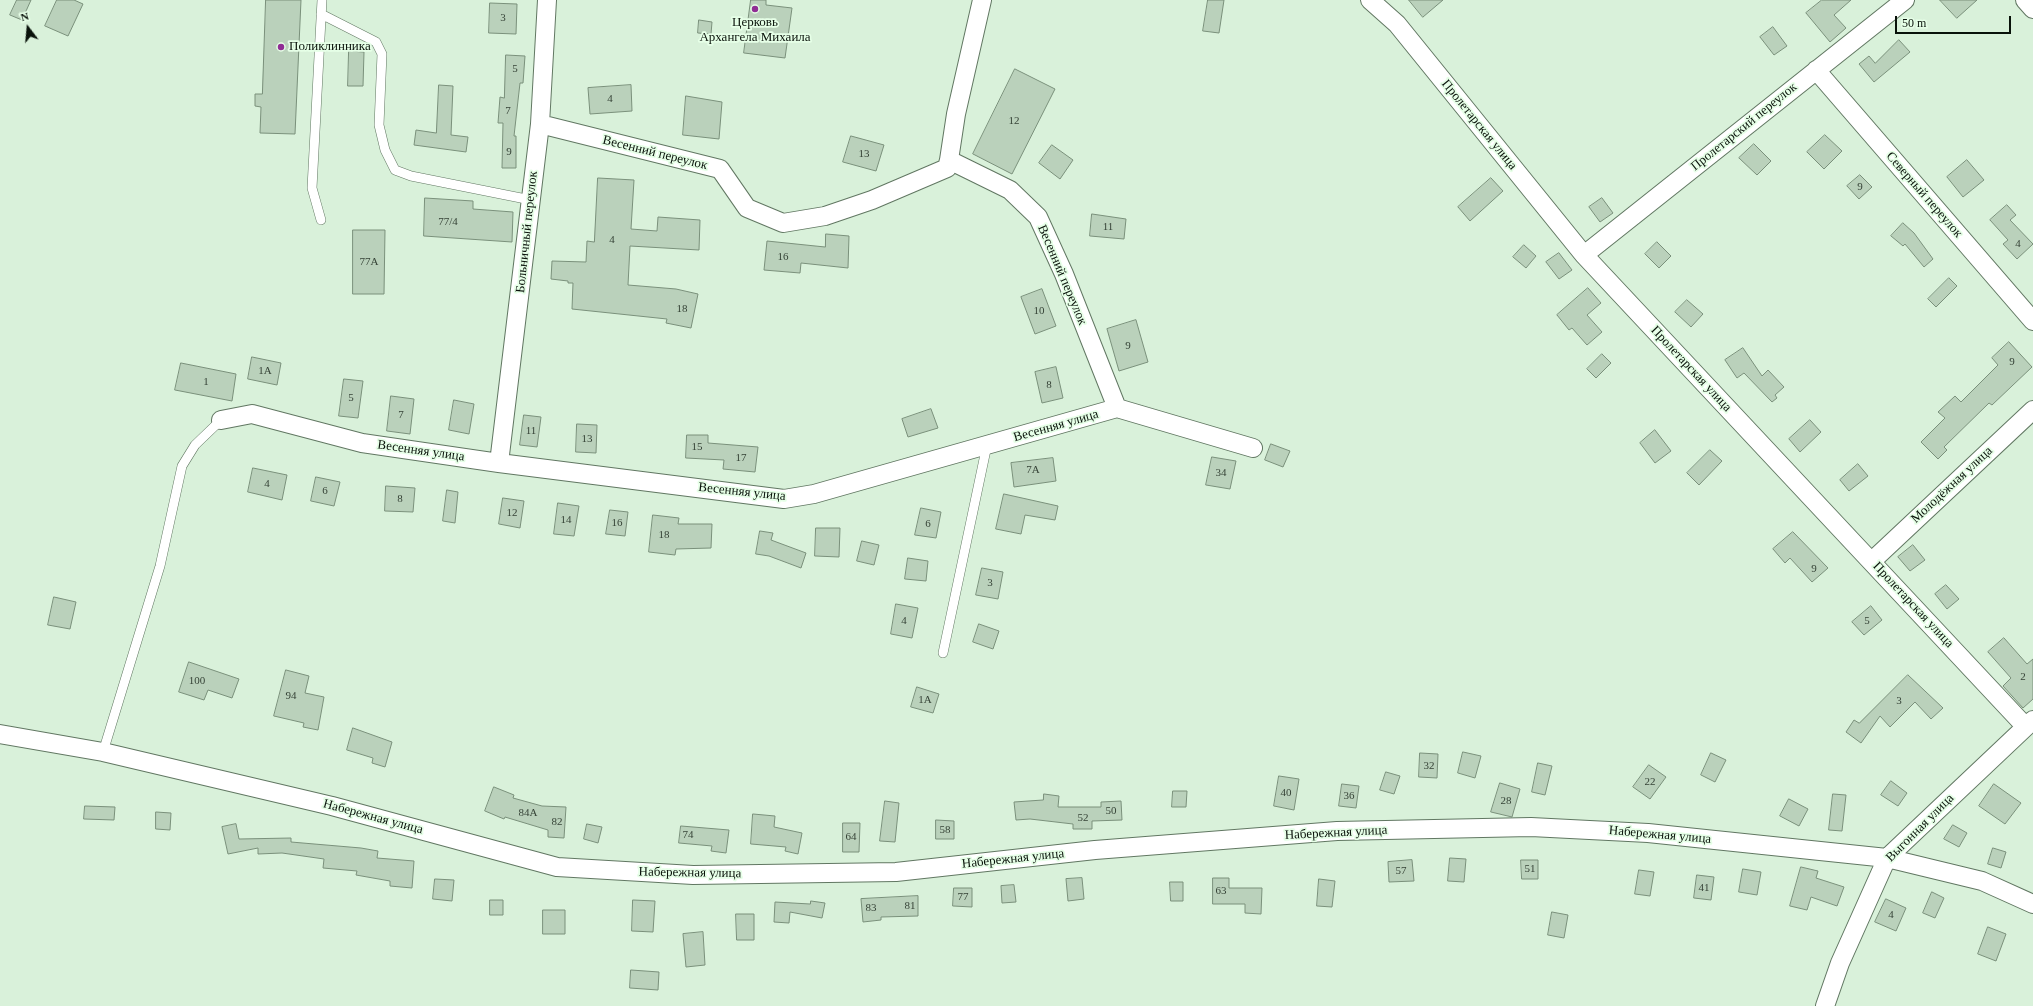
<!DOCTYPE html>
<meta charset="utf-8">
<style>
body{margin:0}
#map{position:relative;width:2033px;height:1006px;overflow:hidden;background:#d9f1da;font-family:Georgia,serif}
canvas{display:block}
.north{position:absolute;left:8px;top:8px;width:40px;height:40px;-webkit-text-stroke:3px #e6ffe7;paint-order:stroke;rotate:344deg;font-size:11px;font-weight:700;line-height:16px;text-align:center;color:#09120a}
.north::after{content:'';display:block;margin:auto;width:14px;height:18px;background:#09120a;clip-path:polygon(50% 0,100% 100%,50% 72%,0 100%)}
.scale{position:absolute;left:1895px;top:16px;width:116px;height:18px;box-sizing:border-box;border:2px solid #09120a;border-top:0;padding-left:5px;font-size:12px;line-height:14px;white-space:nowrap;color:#09120a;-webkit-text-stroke:3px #e6ffe7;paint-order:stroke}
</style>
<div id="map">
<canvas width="2033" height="1006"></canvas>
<div class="north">N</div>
<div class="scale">50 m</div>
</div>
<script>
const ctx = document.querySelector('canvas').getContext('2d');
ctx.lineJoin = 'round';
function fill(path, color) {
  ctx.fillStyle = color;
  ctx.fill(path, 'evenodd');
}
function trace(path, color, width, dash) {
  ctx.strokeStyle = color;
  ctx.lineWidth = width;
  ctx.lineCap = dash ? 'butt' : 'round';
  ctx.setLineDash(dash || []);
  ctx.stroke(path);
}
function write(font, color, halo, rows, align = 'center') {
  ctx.font = font + ' Georgia,serif';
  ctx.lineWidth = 3.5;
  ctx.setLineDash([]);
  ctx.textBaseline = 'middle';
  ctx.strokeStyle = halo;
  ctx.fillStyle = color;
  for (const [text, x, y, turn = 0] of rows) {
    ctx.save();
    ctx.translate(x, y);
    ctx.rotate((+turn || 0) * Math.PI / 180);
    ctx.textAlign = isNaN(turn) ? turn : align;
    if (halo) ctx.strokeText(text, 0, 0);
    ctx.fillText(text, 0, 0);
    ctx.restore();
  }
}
const building = new Path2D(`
 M17,0H31L22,20L10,15Z
 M57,0H74L83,4L68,36L45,26Z
 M266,0H301L295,134L260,133L261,107L255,106V94H262Z
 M751,0H766V5L792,8L785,58L744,53Z
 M1208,0H1224L1219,33L1203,31Z
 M1409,0H1443L1423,17Z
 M1822,0H1851L1834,15L1846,28L1830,42L1806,13Z
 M1940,0H1977L1957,18Z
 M490,3L517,4L516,34L489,33Z
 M699,20L712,22L711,34L698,33Z
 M1773,27L1787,46L1774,55L1760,37Z
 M1899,40L1910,52L1874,82L1859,64L1869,56L1875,63Z
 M349,51L364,52L363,86H348Z
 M506,55L525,56L523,83H520L514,136H516V168H502L503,123H498L500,97L504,98Z
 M1015,69L1055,89L1012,174L973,154Z
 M439,85L453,86L451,135L468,137L466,152L414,145L416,130L436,133Z
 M631,85L632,111L590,114L588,88Z
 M686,96L722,102L719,139L683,135Z
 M1825,135L1842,151L1824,169L1807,152Z
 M851,136L884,145L876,171L843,162Z
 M1754,144L1771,161L1757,175L1739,158Z
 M1052,145L1073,160L1060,179L1039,163Z
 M1967,160L1984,180L1963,197L1947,177Z
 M1860,175L1872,187L1859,199L1847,186Z
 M598,178L634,180L631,229L657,231L658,217L700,220L699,250L630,246L628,285L676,289L698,294L691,328L666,323L667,319L572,309L573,283H568V281L551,279L552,261L586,262L587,241L594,242Z
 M1491,178L1503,191L1470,221L1458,207Z
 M425,198L473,201V209L513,212L512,242L424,236Z
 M1602,198L1613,213L1600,222L1589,207Z
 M2007,205L2016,215L2010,220L2033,244L2017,259L2003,244L2008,240L1990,220Z
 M1092,214L1126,219L1124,239L1090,236Z
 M1903,223L1914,233L1933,259L1924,267L1905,244L1903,246L1891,236Z
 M353,230H385L384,294H353Z
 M826,234L849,236L848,268L801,263L800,273L764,270L767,241L825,247Z
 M1657,242L1671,256L1659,268L1645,254Z
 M1524,245L1536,256L1526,268L1513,257Z
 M1559,253L1572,270L1559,279L1546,262Z
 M1949,278L1957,286L1936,307L1928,299Z
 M1588,288L1601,303L1587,315L1602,332L1587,345L1572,328L1569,330L1557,315Z
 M1042,289L1056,326L1035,334L1021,297Z
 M1687,300L1703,314L1691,327L1675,312Z
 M1136,320L1148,362L1119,371L1107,329Z
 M2009,342L2032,367L1992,405L1989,403L1944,447L1947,450L1938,459L1921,442L1945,418L1938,412L1955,396L1961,402L1998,365L1992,358Z
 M1743,348L1762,376L1768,370L1784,387L1775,395L1777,398L1772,402L1744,373L1737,378L1725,360Z
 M1602,354L1611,363L1596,378L1587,369Z
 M252,357L281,363L277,385L248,379Z
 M181,363L236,374L232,401L175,390Z
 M1056,367L1063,398L1042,403L1035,372Z
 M344,379L363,381L358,418L339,416Z
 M391,396L414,399L410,434L387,431Z
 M454,400L474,404L469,434L449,430Z
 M931,409L938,428L908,437L902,419Z
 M524,415L541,417L537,447L520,445Z
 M1810,420L1821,432L1800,452L1789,439Z
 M577,424L597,425L596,453L576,452Z
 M1655,430L1671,451L1655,463L1640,443Z
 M687,435H708V443L758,447L755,472L723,469L724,460L686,458Z
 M1271,444L1290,451L1283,467L1265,460Z
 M1710,450L1722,461L1699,485L1687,473Z
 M1212,457L1236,461L1230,489L1206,485Z
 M1053,458L1056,481L1014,487L1011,463Z
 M1858,464L1868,476L1849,491L1840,480Z
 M253,468L287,475L282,500L248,492Z
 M316,477L340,482L334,506L311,501Z
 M386,486L415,488L413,512L385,511Z
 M447,490L458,492L455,523L443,521Z
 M1004,494L1058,506L1055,520L1025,515L1021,534L996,529Z
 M503,498L524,501L520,528L499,524Z
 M558,503L579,506L574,536L554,534Z
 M921,508L941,512L936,538L915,535Z
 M610,510L628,512L625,536L606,534Z
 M653,515L679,518L678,524H712L711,548L676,549L675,555L649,552Z
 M816,528H840L839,557L815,556Z
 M760,531L773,533L771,540L806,553L801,568L769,556L756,554Z
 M1793,532L1828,568L1812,582L1790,558L1785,563L1773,549Z
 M862,541L879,545L874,565L857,561Z
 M1913,545L1925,560L1910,571L1898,557Z
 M908,558L928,561L926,581L905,579Z
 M982,568L1003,572L998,599L976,595Z
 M1946,585L1959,599L1947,609L1935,594Z
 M54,597L76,602L70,629L48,625Z
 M896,604L918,608L912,638L891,634Z
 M1871,606L1882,620L1864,635L1852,622Z
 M979,624L999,631L993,649L973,642Z
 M2004,638L2027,664L2033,659V699L2023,708L2003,686L2011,678L1988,652Z
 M189,662L239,679L232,698L208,690L204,700L179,692Z
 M286,670L309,676L305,693L324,697L318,730L303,727L304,723L274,716Z
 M1908,675L1943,708L1931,719L1915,702L1890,727L1880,716L1861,743L1846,732L1854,720L1859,723Z
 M917,687L939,694L933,713L911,707Z
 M353,728L392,742L385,767L372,763L373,758L347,750Z
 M1463,752L1481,756L1475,778L1458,773Z
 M1420,753L1438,754L1437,778L1419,777Z
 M1711,753L1726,760L1715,782L1701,775Z
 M1538,763L1552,766L1545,795L1532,792Z
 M1649,765L1666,777L1650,799L1633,787Z
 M1386,772L1400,776L1394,794L1380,790Z
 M1279,776L1299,779L1294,810L1274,806Z
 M1891,781L1907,793L1898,806L1881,795Z
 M1500,783L1520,789L1512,817L1491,812Z
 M1342,784L1359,786L1356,808L1339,806Z
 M1994,784L2021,803L2005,824L1979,806Z
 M494,787L514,795L513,798L542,806L566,807L564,838L548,837V830L505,817L504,819L485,811Z
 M1173,791H1187L1186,807H1172Z
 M1044,794L1059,796L1058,807H1101V802L1121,801L1122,820L1092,821V829H1073V824L1030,819L1016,820L1014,802L1043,800Z
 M1833,794L1846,795L1842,831L1829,830Z
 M1789,799L1808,809L1799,826L1780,816Z
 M885,801L899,803L895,842L880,841Z
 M85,806L115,807L114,820L84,819Z
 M156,812L171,813L170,830L156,829Z
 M753,814L775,816L774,827L802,833L798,854L785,851L786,847L751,844Z
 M936,820L954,821V839H936Z
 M843,823H860L859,852H843Z
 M236,824L239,839L291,838V842L361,848L378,851L377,858L414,861L412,888L390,886V881L356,875L357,871L323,868L324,859L282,853L258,854V848L228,854L222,827Z
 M587,824L602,827L598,843L584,839Z
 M1953,825L1967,833L1959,847L1944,839Z
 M681,826L729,830L726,853L711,851L712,846L679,843Z
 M1993,848L2006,852L2001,868L1988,864Z
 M1450,858L1466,859L1464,882L1448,881Z
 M1412,860L1414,881L1389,882L1388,862Z
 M1521,860H1538V879H1522Z
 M1801,867L1818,871L1816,878L1844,887L1837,906L1811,897L1807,910L1790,906Z
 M1743,869L1761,872L1757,895L1739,892Z
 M1639,870L1654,872L1650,896L1635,894Z
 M1697,875L1714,877L1711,900L1694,898Z
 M1082,878L1084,899L1068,901L1066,879Z
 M1213,878H1229V888H1262L1261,914L1245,913V904H1213Z
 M435,879L454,880L452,901L433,899Z
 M1319,879L1335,881L1332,907L1317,906Z
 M1170,882H1183V901H1171Z
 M1014,885L1016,902L1002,903L1001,886Z
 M954,888H972V907L953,906Z
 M1932,892L1944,898L1935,918L1923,913Z
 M918,896V916L881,917V920L863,922L861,899Z
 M1886,899L1906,908L1896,931L1875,922Z
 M490,900H503V915H490Z
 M633,900L655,901L653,932L632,931Z
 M811,901L825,903L822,918L790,912L789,923L774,922L775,902L810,904Z
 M543,910H565V934H543Z
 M1552,912L1568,915L1564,938L1548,935Z
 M736,914H754V940H737Z
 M1988,927L2006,934L1996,961L1978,954Z
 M703,932L705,965L686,967L683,934Z
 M631,970L659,972L658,990L630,988Z`);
fill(building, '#bad1bb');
trace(building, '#7a907b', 1);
const lane = new Path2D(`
 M321,14L376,42L382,54L379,125L385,150L395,170L411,176L531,200
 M321,220L312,188L322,0
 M943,653L987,445
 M103,752L160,566L182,466L195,445L221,420`);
const street = new Path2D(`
 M982,0L956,114L949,160L1010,190L1038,217L1064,274L1117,408
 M1370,0L1397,24L1584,255L2025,726
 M2025,0L2033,9
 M1816,70L2033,321
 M540,124L720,169L747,208L783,223L825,216L872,200L947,168L949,160
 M1584,255L1905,0
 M221,420L252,414L362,443L499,463L784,499L814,494L1117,408L1253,448
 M499,463L540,124L547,0
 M1872,561L2033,410
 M0,734L103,752L332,806L557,867L693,875L896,872L1095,850L1337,831L1531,827L1648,833L1887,858L1982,881L2033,904
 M1825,1006L1840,963L1887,858L2033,720`);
trace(lane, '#617762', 10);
trace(street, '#617762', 20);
trace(lane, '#fff', 9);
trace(street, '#fff', 18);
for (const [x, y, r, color] of [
 [755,9,4,"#902d94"],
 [281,47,4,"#902d94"]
]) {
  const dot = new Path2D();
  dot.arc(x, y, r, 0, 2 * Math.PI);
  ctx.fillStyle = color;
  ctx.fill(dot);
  trace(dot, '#e6ffe7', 1.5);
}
write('11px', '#354236', null, [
 ["3",503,18],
 ["5",515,69],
 ["4",610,99],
 ["7",508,111],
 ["12",1014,121],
 ["9",509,152],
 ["13",864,154],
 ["9",1860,187],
 ["77/4",448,222],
 ["11",1108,227],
 ["4",612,240],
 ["4",2018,244],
 ["16",783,257],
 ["77А",369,262],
 ["18",682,309],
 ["10",1039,311],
 ["9",1128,346],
 ["9",2012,362],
 ["1А",265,371],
 ["1",206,382],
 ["8",1049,385],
 ["5",351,398],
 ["7",401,415],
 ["11",531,431],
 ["13",587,439],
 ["15",697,447],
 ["17",741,458],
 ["7А",1033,470],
 ["34",1221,473],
 ["4",267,484],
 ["6",325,491],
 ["8",400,499],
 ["12",512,513],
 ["14",566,520],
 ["16",617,523],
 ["6",928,524],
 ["18",664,535],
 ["9",1814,569],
 ["3",990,583],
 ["4",904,621],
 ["5",1867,621],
 ["2",2023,677],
 ["100",197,681],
 ["94",291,696],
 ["1А",925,700],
 ["3",1899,701],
 ["32",1429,766],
 ["22",1650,782],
 ["40",1286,793],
 ["36",1349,796],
 ["28",1506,801],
 ["50",1111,811],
 ["84А",528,813],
 ["52",1083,818],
 ["82",557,822],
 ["58",945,830],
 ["74",688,835],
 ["64",851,837],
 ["51",1530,869],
 ["57",1401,871],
 ["41",1704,888],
 ["63",1221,891],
 ["77",963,897],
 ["81",910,906],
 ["83",871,908],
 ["4",1891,915]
]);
write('13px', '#09120a', '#e6ffe7', [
 ["Церковь",755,23],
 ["Архангела Михаила",755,38],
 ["Поликлинника",289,47,"left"]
]);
write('13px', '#09120a', '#e6ffe7', [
 ["Пролетарская улица",1479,125,51],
 ["Пролетарский переулок",1744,127,-39],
 ["Весенний переулок",655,153,14],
 ["Северный переулок",1924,195,49],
 ["Больничный переулок",527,232,-84],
 ["Весенний переулок",1062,275,67],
 ["Пролетарская улица",1691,369,47],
 ["Весенняя улица",1056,426,-16],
 ["Весенняя улица",421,451,8],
 ["Молодёжная улица",1952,485,-43],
 ["Весенняя улица",742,492,6],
 ["Пролетарская улица",1913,605,47],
 ["Набережная улица",373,817,15],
 ["Выгонная улица",1920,828,-45],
 ["Набережная улица",1336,833,-3],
 ["Набережная улица",1660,835,5],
 ["Набережная улица",1013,859,-6],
 ["Набережная улица",690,873,1]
]);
</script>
